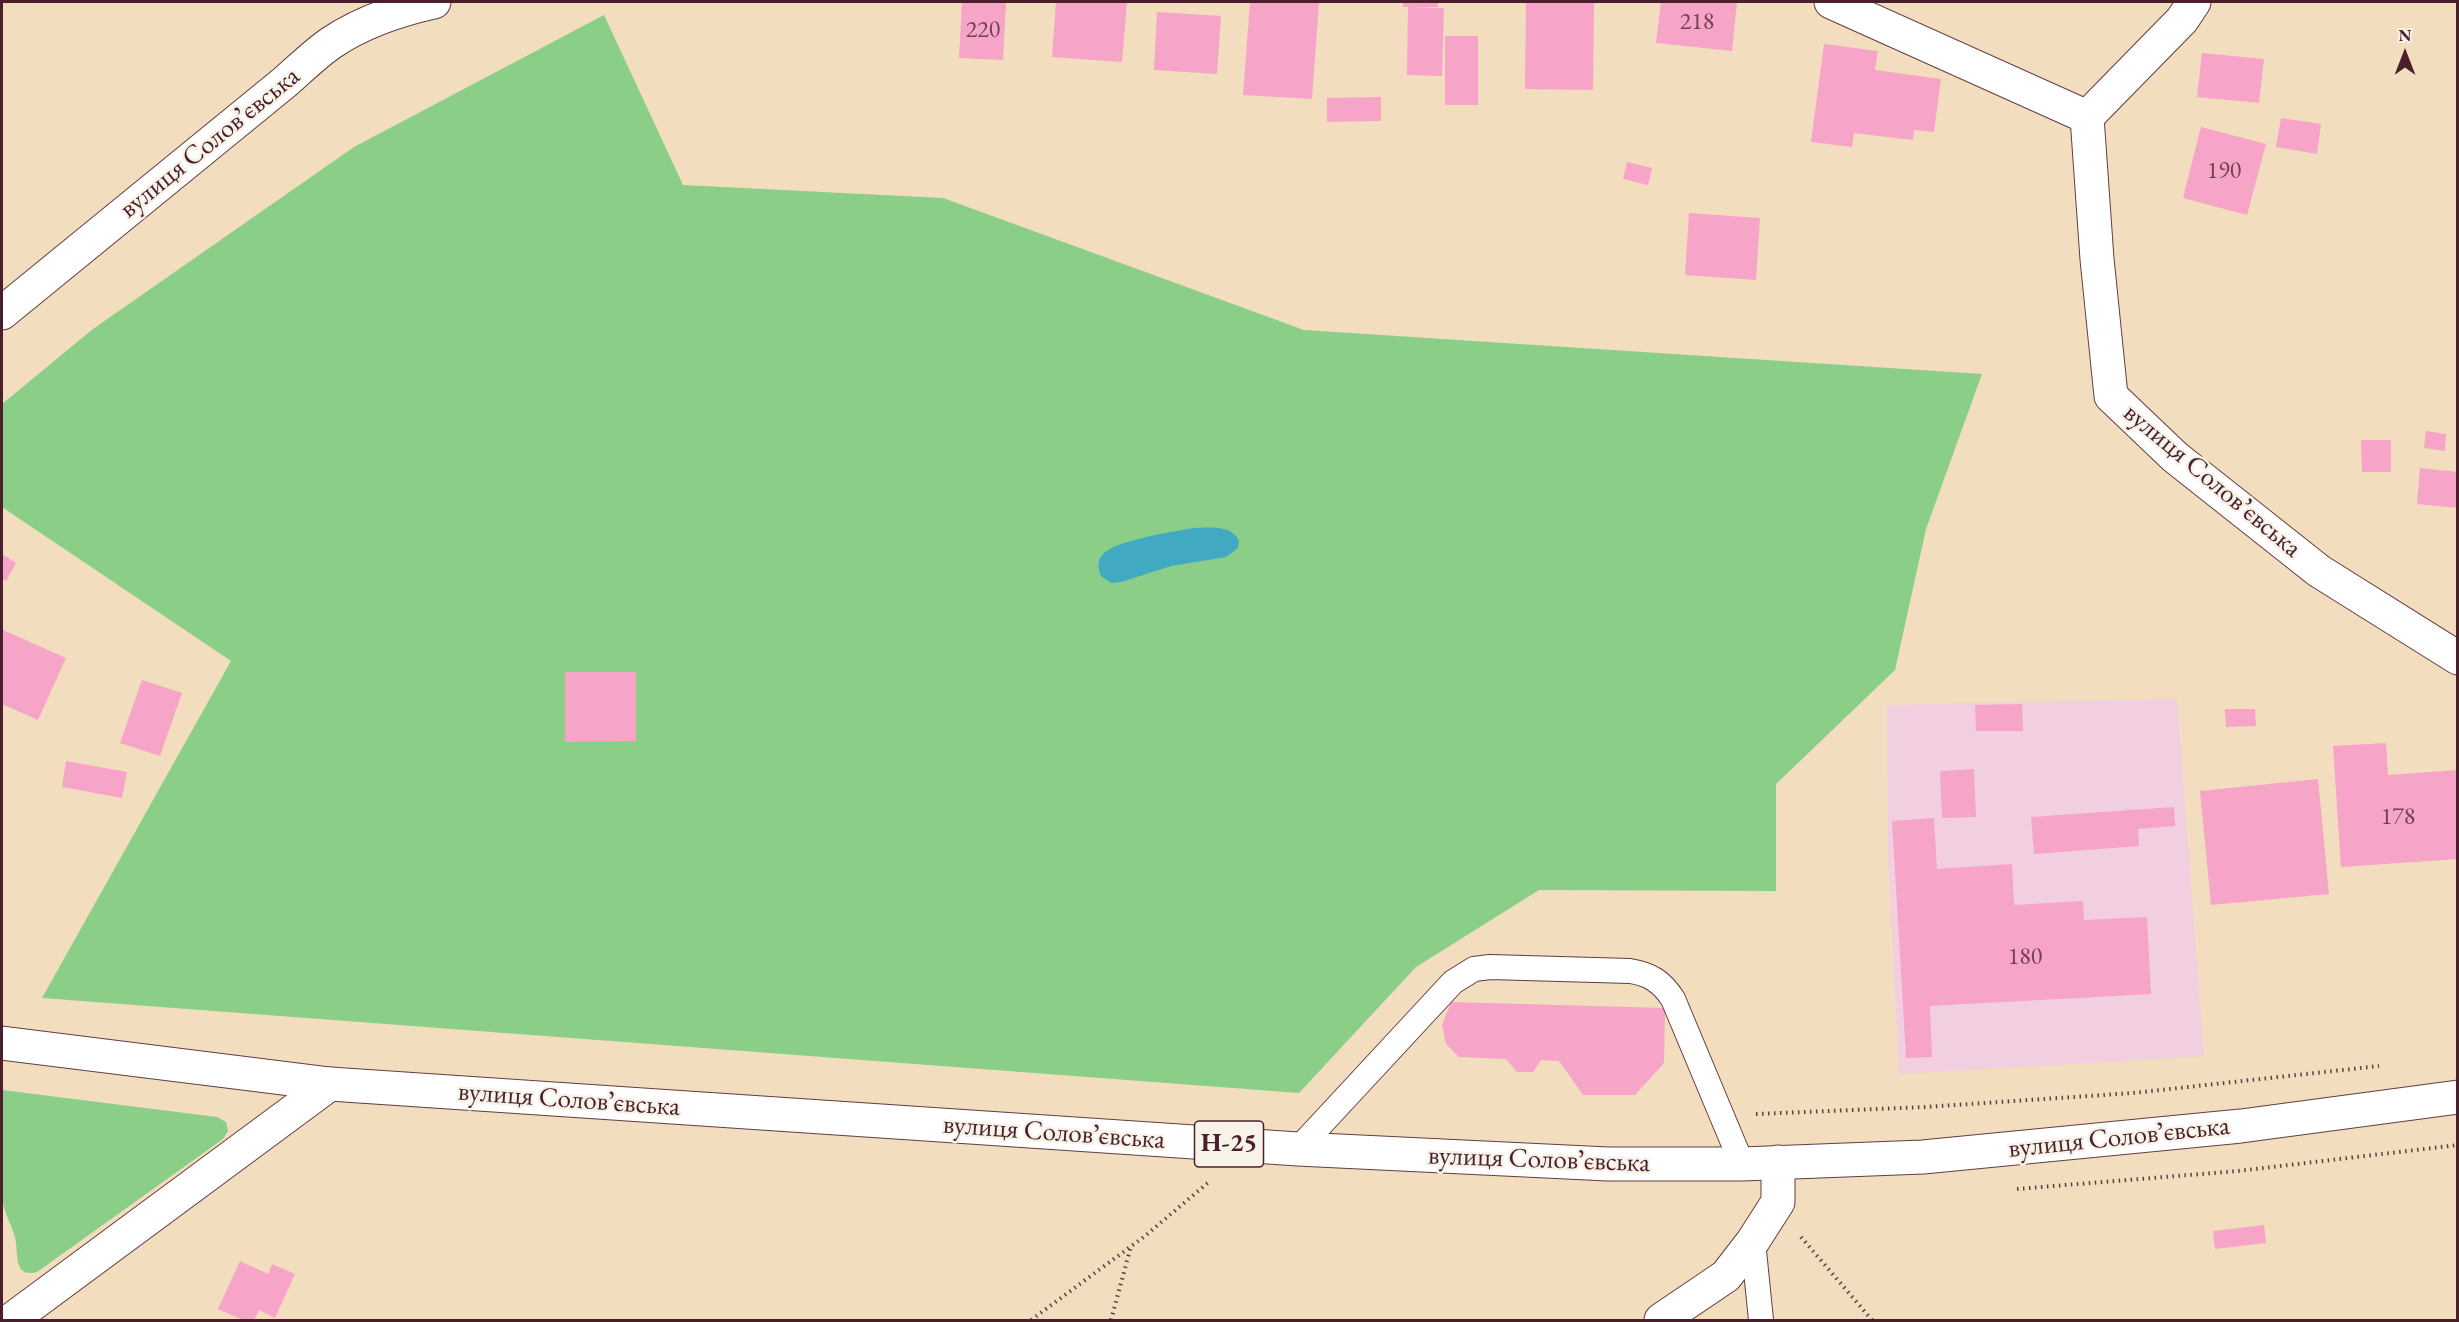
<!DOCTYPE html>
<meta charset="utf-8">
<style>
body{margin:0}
#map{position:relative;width:2459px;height:1322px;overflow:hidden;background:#f2ddbe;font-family:"EB Garamond",serif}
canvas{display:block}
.frame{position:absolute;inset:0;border:3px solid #4a1f2b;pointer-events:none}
.north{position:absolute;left:2375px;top:24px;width:60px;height:60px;-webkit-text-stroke:4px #f7f3e8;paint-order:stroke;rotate:0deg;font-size:16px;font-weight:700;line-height:24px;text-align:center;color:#4a1f2b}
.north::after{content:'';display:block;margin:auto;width:21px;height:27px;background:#4a1f2b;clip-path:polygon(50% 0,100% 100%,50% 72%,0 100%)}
</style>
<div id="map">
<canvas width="2459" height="1322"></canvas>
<div class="frame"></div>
<div class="north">N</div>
</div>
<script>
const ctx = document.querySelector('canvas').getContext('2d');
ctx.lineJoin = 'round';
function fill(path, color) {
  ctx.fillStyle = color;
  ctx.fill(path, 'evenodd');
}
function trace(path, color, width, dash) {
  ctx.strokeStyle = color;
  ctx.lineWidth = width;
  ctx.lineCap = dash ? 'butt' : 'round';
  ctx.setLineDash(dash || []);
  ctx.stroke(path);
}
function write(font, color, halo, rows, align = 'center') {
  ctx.font = font + ' "EB Garamond",serif';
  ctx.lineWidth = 5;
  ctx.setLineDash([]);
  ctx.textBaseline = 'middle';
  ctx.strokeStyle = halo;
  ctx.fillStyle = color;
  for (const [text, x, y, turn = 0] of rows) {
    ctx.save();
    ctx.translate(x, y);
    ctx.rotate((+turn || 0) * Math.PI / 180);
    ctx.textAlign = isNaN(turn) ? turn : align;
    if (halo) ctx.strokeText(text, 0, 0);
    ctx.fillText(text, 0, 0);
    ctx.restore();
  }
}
fill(new Path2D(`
 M2177,699L2204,1056L1899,1074L1888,857L1887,705Z`), '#f2cfe0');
fill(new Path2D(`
 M604,15L683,185L943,198L1304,330L1982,374L1926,529L1895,670L1776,784V891L1539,890L1416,967L1299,1093L42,998L231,661L2,507V404L93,329L354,147Z
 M2,1090L217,1117L226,1122L228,1131L223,1139L37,1272C12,1278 19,1252 15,1237C11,1224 3,1210 2,1197C0,1162 1,1125 2,1090Z`), '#8ace87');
fill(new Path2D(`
 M1193,528C1208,528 1231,524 1239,541L1238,548L1226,557L1171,566L1121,582L1111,583L1101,576C1098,569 1097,560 1103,554C1117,540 1172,532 1193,528Z`), '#41a9c1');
fill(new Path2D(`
 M962,2H1006L1003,60L959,58Z
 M1056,2H1127L1122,62L1052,57Z
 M1250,2H1319L1312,99L1243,95Z
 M1403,2H1438V7L1413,8H1444L1442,76L1407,75L1408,7H1403Z
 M1526,2H1594L1593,90L1525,89Z
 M1661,2H1737L1732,51L1656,43Z
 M1157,12L1221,16L1217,74L1154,70Z
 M1445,36H1478V105H1445Z
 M1824,44L1878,51L1875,70L1941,79L1934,132L1914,130L1913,140L1854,133L1852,147L1811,142Z
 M2202,53L2264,59L2259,103L2197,97Z
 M1381,97V121L1327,122V98Z
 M2281,118L2321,124L2317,154L2276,147Z
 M2201,127L2266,144L2247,215L2183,198Z
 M1627,162L1652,168L1648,185L1623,179Z
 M1689,213L1760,218L1756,280L1685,275Z
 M2426,431L2446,434L2445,451L2424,448Z
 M2361,440H2391V472H2362Z
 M2420,468L2458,472V508L2417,504Z
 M2,554L16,563L6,581L2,579Z
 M3,630L66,658L38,720L2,704Z
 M565,672H636V741L565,742Z
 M142,680L182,693L160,756L120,743Z
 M2022,704L2023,731H1976L1975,705Z
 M2225,709H2255L2256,726L2226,727Z
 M2386,743L2388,775L2458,770V859L2341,867L2333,746Z
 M66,761L127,772L122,798L62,787Z
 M1974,769L1976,817L1942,818L1940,771Z
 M2318,779L2329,894L2211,905L2200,791Z
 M2174,807L2175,826L2138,829L2139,846L2034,854L2031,817Z
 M1934,818L1937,869L2012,864L2014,905L2083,901L2084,920L2147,917L2151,994L1930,1006L1932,1057L1906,1058L1892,821Z
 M1451,1002L1665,1008L1664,1063L1635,1095H1583L1559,1061L1541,1060L1533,1072H1517L1506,1059L1459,1057L1446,1044L1442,1025Z
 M2264,1225L2266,1243L2215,1249L2213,1231Z
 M240,1261L268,1274L272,1264L295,1274L275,1318L259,1310L254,1320H243L218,1309Z`), '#f6a4c8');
const service = new Path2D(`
 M1298,1149L1453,982L1474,969L1490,967L1630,971C1650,974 1662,982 1673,999L1742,1164
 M1753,1241L1761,1320`);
const minor = new Path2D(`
 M1831,2L2087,117L2097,259L2111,396L2175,457L2319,571L2458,658
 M2087,117L2182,20L2194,2
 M2,313L285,82C300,69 315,54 331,43C362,22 398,10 434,2
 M11,1320L330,1084
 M1661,1320L1726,1276L1753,1241L1778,1202V1162`);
const primary = new Path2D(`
 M2,1043L330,1084L1298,1149L1608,1164H1742L1923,1157L2241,1126L2458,1097`);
trace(service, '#633c41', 26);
trace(minor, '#633c41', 35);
trace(primary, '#633c41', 35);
trace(new Path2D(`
 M1756,1114L1925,1107L2133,1093L2379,1066
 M2017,1189L2238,1171L2458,1145
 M1801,1237L1872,1320
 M1031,1320L1145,1236L1210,1181
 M1111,1320L1131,1246`), '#633c41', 4, [1.5, 4.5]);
trace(service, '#fff', 24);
trace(minor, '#fff', 33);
trace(primary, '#fff', 33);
write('24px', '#754052', null, [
 ["218",1697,22],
 ["220",983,30],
 ["190",2224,171],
 ["178",2398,817],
 ["180",2025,957]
]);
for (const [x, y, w] of [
 [1229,1144,69]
]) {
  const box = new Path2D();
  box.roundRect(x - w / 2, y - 23, w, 46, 4.5);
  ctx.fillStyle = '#f7f3e8';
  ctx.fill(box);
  trace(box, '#4a1f2b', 1.5);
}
write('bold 26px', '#4a1f2b', null, [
 ["Н-25",1229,1144]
]);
write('27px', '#4a1f2b', '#f7f3e8', [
 ["вулиця Соловʼєвська",210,143,-39],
 ["вулиця Соловʼєвська",2212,481,40],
 ["вулиця Соловʼєвська",569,1100,4],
 ["вулиця Соловʼєвська",1054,1133,4],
 ["вулиця Соловʼєвська",2119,1138,-6],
 ["вулиця Соловʼєвська",1539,1160,2]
]);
</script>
